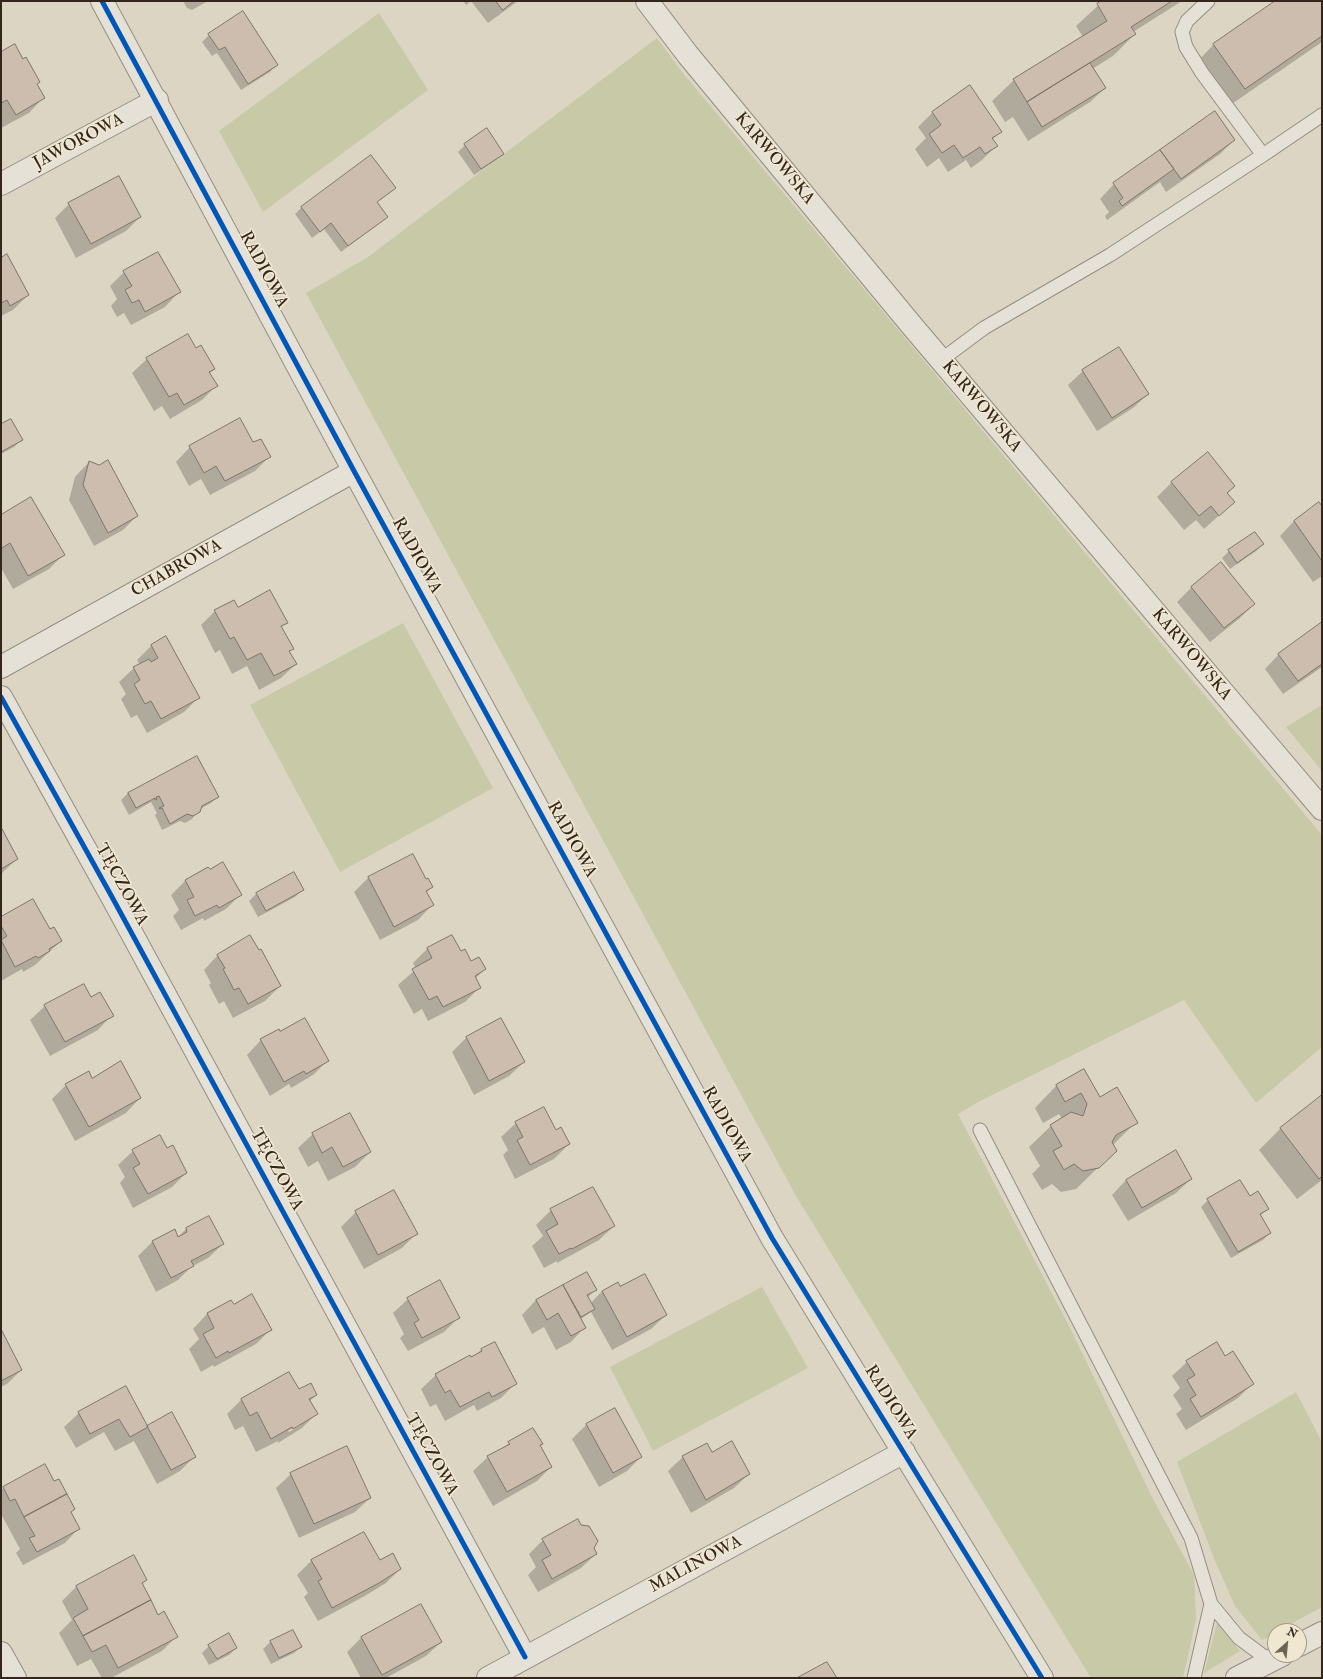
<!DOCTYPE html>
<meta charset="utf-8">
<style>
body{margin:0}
#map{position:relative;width:1323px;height:1679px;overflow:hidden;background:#ddd5c3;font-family:"IM FELL Double Pica",serif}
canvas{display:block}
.frame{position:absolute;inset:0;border:2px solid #34261d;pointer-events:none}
.north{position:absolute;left:1267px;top:1623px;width:40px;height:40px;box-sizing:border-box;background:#f0e7d1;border:1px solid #a59a89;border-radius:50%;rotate:27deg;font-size:11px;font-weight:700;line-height:16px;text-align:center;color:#34261d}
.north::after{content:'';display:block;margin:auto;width:14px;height:18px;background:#6f6357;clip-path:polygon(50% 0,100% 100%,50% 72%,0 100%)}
</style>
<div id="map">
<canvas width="1323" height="1679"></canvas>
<div class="frame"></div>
<div class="north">N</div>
</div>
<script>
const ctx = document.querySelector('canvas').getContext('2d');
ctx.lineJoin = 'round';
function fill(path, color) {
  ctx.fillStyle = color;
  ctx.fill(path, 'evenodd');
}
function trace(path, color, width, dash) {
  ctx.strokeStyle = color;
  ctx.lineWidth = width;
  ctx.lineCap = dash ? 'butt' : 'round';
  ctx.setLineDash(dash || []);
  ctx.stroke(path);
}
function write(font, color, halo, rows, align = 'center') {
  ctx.font = font + ' "IM FELL Double Pica",serif';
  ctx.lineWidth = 3.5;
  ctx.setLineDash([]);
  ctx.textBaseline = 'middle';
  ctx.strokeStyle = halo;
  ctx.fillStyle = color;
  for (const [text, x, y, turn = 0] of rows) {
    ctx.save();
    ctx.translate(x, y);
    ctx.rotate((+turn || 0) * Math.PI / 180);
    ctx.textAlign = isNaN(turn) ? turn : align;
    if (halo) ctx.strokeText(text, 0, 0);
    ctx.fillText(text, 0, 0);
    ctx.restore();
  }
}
fill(new Path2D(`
 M379,13L428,90L263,212L219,131Z
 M657,38L682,72L1322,835V1047L1256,1103L1184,1000L978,1102L958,1114L1069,1326L1154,1501L1194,1575L1196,1619L1183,1678H1091L796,1196L306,293L368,257Z
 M403,623L493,788L340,872L250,705Z
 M1322,705V771L1286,727Z
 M762,1287L808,1368L653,1451L610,1367Z
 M1296,1392L1322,1442V1607L1278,1631H1275V1633L1262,1640L1235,1606L1215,1561L1177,1462Z
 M1217,1623L1240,1651L1204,1673Z`), '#c8c9a6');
fill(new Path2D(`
 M183,1H208L192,10L187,8Z
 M463,1H518L488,23L471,1L466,5Z
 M1103,1H1182L1133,32L1135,34L1113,56L1092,69L1105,88L1090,102L1028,141L1013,117L1005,122L992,101L1014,80L1083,37L1076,26Z
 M1277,1H1322V42L1223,110L1193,66L1214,44Z
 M209,35L276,65L270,72L241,90L217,53L212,56L202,42Z
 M1,53L36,85L43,98L29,113L1,128Z
 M933,112L1000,132L992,140L996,146L982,160L971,168L966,160L948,172L939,158L927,167L915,149L926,138L918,127Z
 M1234,140L1220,154L1166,192L1160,182L1107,220L1105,216L1109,212L1100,199L1114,184Z
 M465,145L503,153L496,160L474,175L458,152Z
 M395,188L376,203L386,217L341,252L324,229L312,238L295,214L302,207Z
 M69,204L140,217L126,231L76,258L55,218Z
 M1,259L28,295L13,310L1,316Z
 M124,272L179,292L165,307L131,325L124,313L117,317L111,306L117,299L110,286Z
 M195,349L214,369L209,374L216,386L202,400L170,419L162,406L154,411L132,373L147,359Z
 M1083,371L1148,394L1133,408L1097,431L1068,385Z
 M1,425L21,440L14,447L1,454Z
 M253,444L269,457L255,471L210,495L201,479L189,486L176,462L190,447Z
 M1208,453L1234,486L1227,494L1234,502L1204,529L1196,520L1184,530L1157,497L1171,483Z
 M89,462L99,467L137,516L123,530L94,546L69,500L75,477Z
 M1322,508V576L1313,582L1280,536L1294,521Z
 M1,516L63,555L49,569L13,589L1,568Z
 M1263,544L1256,551L1230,569L1222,558L1229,551Z
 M1192,587L1254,604L1240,618L1210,642L1177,602Z
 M237,608L286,622L281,628L293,648L289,652L296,664L281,678L259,690L247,666L232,674L220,650L215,653L201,625L215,611Z
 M1322,623V667L1283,694L1265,669L1279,654Z
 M166,638L198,698L184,712L147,733L137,715L131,718L121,699L126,694L119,682L134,668L140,665L137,660L151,646Z
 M128,793L218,796L211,803L200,809L192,819L185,823L180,821L162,830L155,815L157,813L151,802L129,815L121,800Z
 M1,830L17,859L1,874Z
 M412,855L426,881L432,887L426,893L432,905L418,920L380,940L354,892L368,878Z
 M208,869L240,895L226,909L204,921L203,918L181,930L173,916L179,910L171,895L185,881Z
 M293,874L302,890L295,897L258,917L249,901L256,894Z
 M1,918L49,931L61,941L35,965L23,972L22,969L1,981Z
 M451,936L460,953L471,962L485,969L475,979L479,988L465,1002L428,1021L422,1009L414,1014L398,985L416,969L413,963L427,949Z
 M218,955L280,986L265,1001L233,1018L224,1001L219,1004L209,985L211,983L204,970Z
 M90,998L112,1015L98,1030L50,1056L30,1020L45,1006Z
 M501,1019L524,1062L509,1076L474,1095L452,1052L466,1038Z
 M261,1040L327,1061L313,1075L291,1088L289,1084L270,1096L247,1055Z
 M1083,1070L1100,1098L1136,1122L1113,1145L1115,1151L1076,1189L1061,1192L1052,1184L1042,1190L1032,1174L1040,1166L1029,1147L1051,1126L1062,1119L1059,1114L1043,1123L1035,1108L1056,1086Z
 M92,1079L140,1098L126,1113L75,1141L52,1099L66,1085Z
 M1322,1096V1180L1297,1199L1259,1150L1281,1128Z
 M350,1114L370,1152L355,1167L328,1181L318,1161L308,1167L298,1148L313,1134Z
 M516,1123L569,1144L554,1159L515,1179L503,1155L508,1150L501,1137Z
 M167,1150L186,1173L172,1187L133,1208L120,1183L125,1177L118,1165L133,1151Z
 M1191,1179L1176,1193L1128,1221L1112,1195L1126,1180Z
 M1250,1197L1267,1209L1260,1216L1270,1233L1263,1240L1231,1258L1201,1207L1208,1200Z
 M551,1210L614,1226L599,1240L557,1263V1261L544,1268L532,1246L543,1236L536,1225Z
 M356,1212L416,1234L402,1248L364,1269L341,1227Z
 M209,1217L223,1244L208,1258L191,1267L178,1280L156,1292L138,1256L152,1242L178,1237L186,1229Z
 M586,1274L595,1290L588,1297L591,1303L602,1291L618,1283L620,1288L666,1315L651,1329L612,1350L591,1312L581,1319L585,1327L571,1342L556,1350L544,1327L532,1334L522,1315L536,1300Z
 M408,1299L458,1318L444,1332L408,1351L400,1338L404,1334L393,1313Z
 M231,1301L233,1305L271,1329L256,1344L214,1367L213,1365L201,1372L189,1349L199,1339L193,1329L207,1314Z
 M1,1331L21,1370L7,1384L1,1387Z
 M481,1350L515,1384L501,1398L477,1411L474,1405L445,1421L436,1404L430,1407L421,1389L436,1375L471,1359Z
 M1225,1358L1252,1384L1238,1398L1186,1430L1176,1414L1182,1409L1173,1395L1180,1388L1172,1376L1187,1362Z
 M126,1387L147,1427H148L194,1457L180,1471L157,1484L134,1441L115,1451L104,1432L76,1448L64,1427L79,1413Z
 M298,1391L316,1395L310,1401L316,1414L302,1428L278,1443V1441L256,1452L243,1426L235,1430L227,1414L242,1399ZM301,1423V1425L289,1432L288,1431Z
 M587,1424L641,1457L627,1471L599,1487L572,1439Z
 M509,1443L539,1446L551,1467L537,1481L493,1506L473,1471L488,1457L503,1448Z
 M712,1453L749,1474L734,1488L691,1513L668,1471L683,1457Z
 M45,1465L54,1483L74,1509L70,1513L79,1528L65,1543L23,1565L16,1553L20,1549L1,1514V1490Z
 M291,1474L370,1498L355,1512L299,1538L276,1488Z
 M543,1540L593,1548L596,1554L581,1568L538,1592L528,1575L536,1567L529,1554Z
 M133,1557L146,1580L141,1585L158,1616L177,1636L162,1651L111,1678H102L91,1659L77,1666L59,1633L72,1620L62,1601L76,1587Z
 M312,1560L400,1569L386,1583L363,1597L318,1621L304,1597L308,1593L297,1575Z
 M293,1631L301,1646L294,1653L271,1664L263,1649L270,1642Z
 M362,1637L441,1642L426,1656L386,1678H361L347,1652Z
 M209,1646L236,1648L229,1655L209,1665L202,1653Z`), '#0003');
const building = new Path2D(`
 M496,1H514L503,10Z
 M1101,1H1172L1131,27L1136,34L1027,102L1013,79L1107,21L1097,4Z
 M1275,1H1322V36L1245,89L1213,44Z
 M243,11L278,65L248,84L225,47L219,50L208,34Z
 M15,44L23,59L26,57L40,82L37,84L45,98L16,115L7,100L1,103V52Z
 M1090,63L1106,88L1042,127L1027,102Z
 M970,85L1002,132L992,138L998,146L985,154L980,147L963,158L954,145L942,153L929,134L941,125L932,112Z
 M1215,111L1235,140L1181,179L1160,150Z
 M487,128L504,154L481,169L464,144Z
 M1160,150L1174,169L1122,206L1119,201L1123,198L1113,183Z
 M371,155L396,188L377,202L388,217L348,246L331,223L320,232L301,207Z
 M119,176L141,217L91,244L68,203Z
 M158,252L181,292L145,312L139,300L132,303L125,290L132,286L123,271Z
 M7,254L29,295L10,306L7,300L1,303V258Z
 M188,334L196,348L201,345L215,369L209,372L218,386L184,405L177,393L169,397L146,358Z
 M1119,347L1149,394L1112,418L1082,370Z
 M240,418L253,442L261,439L271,457L225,481L216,466L204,473L189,446Z
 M11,419L23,440L1,452V424Z
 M1208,452L1235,486L1227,493L1235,502L1219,516L1211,506L1199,516L1171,482Z
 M108,460L138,516L108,533L83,485L89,461L99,465Z
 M31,497L65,555L28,576L10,543L2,548L1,547V515Z
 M1319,502L1322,506V561L1294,521Z
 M1255,532L1264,544L1237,563L1228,550Z
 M1221,562L1255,604L1224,628L1191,587Z
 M270,590L288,623L281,626L294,649L289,651L297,664L274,676L261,653L247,660L234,637L230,639L214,610L234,600L238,607Z
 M1322,622V664L1298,681L1278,654Z
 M166,636L200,698L161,719L151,701L145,704L134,684L140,680L133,667L149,659L151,662L158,658L151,645Z
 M197,756L219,797L202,806L200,812L193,816L187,814L170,824L162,808L160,809L159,808L164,806L159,796L156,797L157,799L155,800V798L136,808L128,793Z
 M1,827L18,859L1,869Z
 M413,854L426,879L428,878L433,887L426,891L434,905L394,927L368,877Z
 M223,862L242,895L219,908L217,905L195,916L187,900L194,897L185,880L208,867L210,869Z
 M294,872L304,890L266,911L256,893Z
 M33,899L50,929L54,927L62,941L49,949L50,951L38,958L36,956L15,967L1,940L7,936L1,926V917Z
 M250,935L259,950L261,949L281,986L248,1004L239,988L234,990L223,969L225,968L217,955Z
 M452,935L461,951L465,949L471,961L479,957L486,969L475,976L481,988L443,1007L437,996L429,1000L412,969L432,958L427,948Z
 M84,984L91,997L100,992L114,1016L65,1042L44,1005Z
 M305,1018L329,1061L306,1074L304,1071L284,1082L260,1039L279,1029L280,1031Z
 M501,1018L525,1062L489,1081L466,1037Z
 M121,1061L141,1098L89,1127L65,1084L89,1071L92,1078Z
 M1084,1069L1100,1097L1117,1087L1138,1123L1116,1135L1112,1142L1117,1151L1099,1168L1083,1171L1074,1164L1064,1170L1053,1151L1062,1146L1050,1125L1071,1112L1083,1116L1087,1104L1081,1093L1065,1102L1056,1085Z
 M1322,1095V1176L1319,1179L1280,1128Z
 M544,1107L556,1130L561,1127L570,1144L530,1165L517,1140L523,1137L515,1122Z
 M350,1113L371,1152L343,1167L332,1147L322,1153L312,1133Z
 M160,1135L167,1148L173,1145L187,1173L148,1194L133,1168L140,1164L132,1150Z
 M1176,1150L1192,1179L1142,1208L1126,1180Z
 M1240,1180L1250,1196L1258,1191L1269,1209L1260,1214L1271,1233L1238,1252L1207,1199Z
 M593,1187L615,1226L572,1249L571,1248L559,1254L546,1231L558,1224L550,1209Z
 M394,1190L418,1234L378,1255L355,1211Z
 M209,1216L224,1244L191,1261L194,1266L171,1278L152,1241L175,1229L178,1237L187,1232L186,1228Z
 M587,1272L597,1290L587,1295L595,1309L581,1317L563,1285Z
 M645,1274L667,1315L627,1337L602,1291L618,1282L620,1286Z
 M440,1280L460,1318L422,1338L414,1323L419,1320L407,1298Z
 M563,1285L586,1328L571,1336L558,1313L547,1320L536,1300Z
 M252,1294L272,1330L229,1353L228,1351L216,1358L203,1334L214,1328L207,1313L231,1300L234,1304Z
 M1,1329L22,1370L1,1381Z
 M495,1342L517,1384L492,1397L489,1392L460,1407L450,1390L445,1393L435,1374L470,1355L471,1357L482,1351L481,1349Z
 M1217,1342L1225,1356L1233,1351L1254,1384L1201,1417L1190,1399L1196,1395L1187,1380L1195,1375L1186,1361Z
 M289,1372L299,1389L311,1383L317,1395L309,1399L318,1414L293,1429L292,1427L271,1439L257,1412L250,1416L241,1399Z
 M126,1386L148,1427L130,1437L119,1419L90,1434L78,1412Z
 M615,1408L642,1457L613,1473L586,1424Z
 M172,1412L196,1457L171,1470L147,1426Z
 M533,1428L543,1444L540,1445L552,1467L507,1492L487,1456L510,1444L508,1442Z
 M732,1441L750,1474L706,1500L682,1456L707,1443L712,1452Z
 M347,1446L371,1498L314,1524L290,1473Z
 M45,1464L54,1481L59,1479L67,1494L24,1517L15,1499L10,1501L3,1487Z
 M67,1494L75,1509L71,1512L80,1529L37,1552L29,1538L35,1536L24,1517Z
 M578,1519L581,1525L589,1526L598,1541L594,1548L597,1554L552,1579L542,1560L551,1555L542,1539Z
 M364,1532L380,1560L393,1553L401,1569L379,1583L332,1608L318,1581L322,1579L311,1560Z
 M134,1555L147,1580L142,1583L151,1600L83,1636L73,1618L88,1609L76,1586Z
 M151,1600L158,1615L164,1611L178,1637L118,1668L106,1645L92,1652L83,1636Z
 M421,1604L442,1642L382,1675L361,1637Z
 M293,1630L302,1647L279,1658L270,1641Z
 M229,1633L237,1648L217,1659L208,1645Z
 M827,1662L837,1678H797Z`);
fill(building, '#ccbdaf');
trace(building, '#7c766c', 1);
const service = new Path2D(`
 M1263,155L1322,115
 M941,360L984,328L1110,255L1263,155L1202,73L1186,47L1182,32L1187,21L1208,1
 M980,1130L1191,1538L1211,1604L1194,1678
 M1211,1604L1239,1638L1270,1661`);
const minor = new Path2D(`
 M102,1L354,471L772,1238L1042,1678
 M647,1L688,55L913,327L1322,809
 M1,184L157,100
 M1,667L354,471
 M1,697L112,897L525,1657
 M1299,1645L1322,1633
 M1,1653L15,1678
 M488,1678L904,1452
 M1237,1678L1282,1655`);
trace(service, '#948e82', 15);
trace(minor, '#948e82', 24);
trace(service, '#e5e1d7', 13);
trace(minor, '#e5e1d7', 22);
trace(new Path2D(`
 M102,1L354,471L772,1238L1042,1678
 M1,697L112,897L525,1657`), '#0057b8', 5);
write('17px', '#34261d', '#f0e7d1', [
 ["JAWOROWA",79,142,-28],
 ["KARWOWSKA",774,159,50],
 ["RADIOWA",263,270,62],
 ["KARWOWSKA",981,407,50],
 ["RADIOWA",416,556,61],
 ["CHABROWA",177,569,-29],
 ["KARWOWSKA",1191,655,50],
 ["RADIOWA",571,840,61],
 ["TĘCZOWA",121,885,61],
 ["RADIOWA",726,1125,61],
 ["TĘCZOWA",276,1170,61],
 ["RADIOWA",890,1403,58],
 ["TĘCZOWA",431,1455,61],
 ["MALINOWA",696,1565,-28]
]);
</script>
